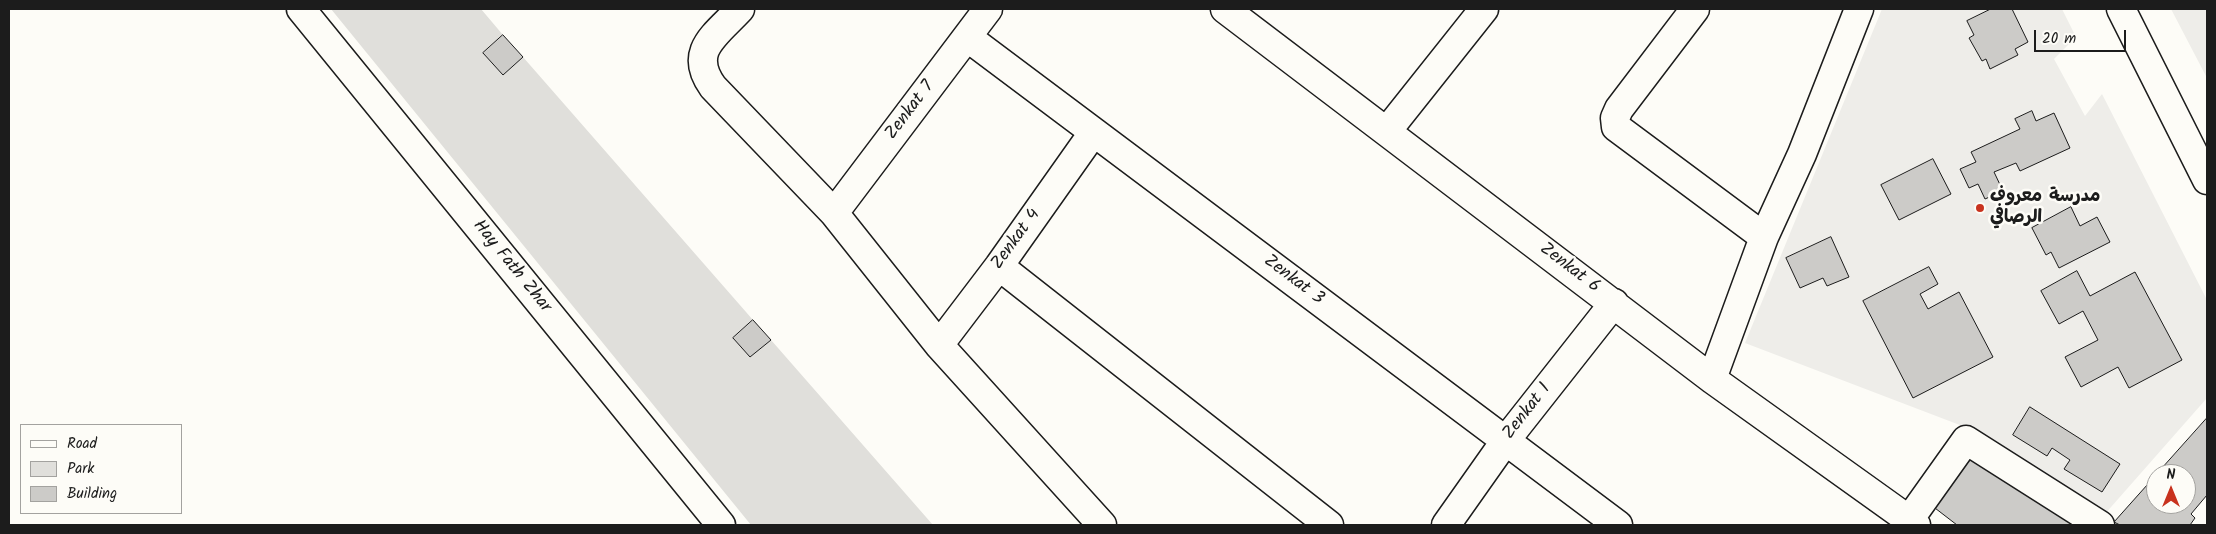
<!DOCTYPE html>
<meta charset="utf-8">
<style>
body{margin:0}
#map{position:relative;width:2216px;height:534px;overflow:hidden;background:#fdfcf7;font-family:Kalam,sans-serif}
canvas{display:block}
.frame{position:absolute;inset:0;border:10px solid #1c1c1c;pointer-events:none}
.legend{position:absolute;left:20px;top:424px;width:162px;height:90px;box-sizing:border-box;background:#fdfcf7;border:1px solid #a3a29f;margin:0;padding:6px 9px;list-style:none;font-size:15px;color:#1c1c1c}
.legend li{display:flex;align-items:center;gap:10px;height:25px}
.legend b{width:25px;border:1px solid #a3a29f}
.north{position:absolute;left:2146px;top:464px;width:50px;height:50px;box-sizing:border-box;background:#fdfcf7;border:1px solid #a3a29f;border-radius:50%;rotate:0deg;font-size:14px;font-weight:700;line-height:20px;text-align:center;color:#1c1c1c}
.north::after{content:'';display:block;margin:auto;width:18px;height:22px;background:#c8321e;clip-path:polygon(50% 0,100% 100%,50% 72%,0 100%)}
.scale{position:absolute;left:2034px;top:30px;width:92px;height:22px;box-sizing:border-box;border:2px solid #1c1c1c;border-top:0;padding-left:6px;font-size:15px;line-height:18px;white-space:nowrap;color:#1c1c1c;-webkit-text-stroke:4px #fdfcf7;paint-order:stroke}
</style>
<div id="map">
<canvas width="2216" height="534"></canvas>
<div class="frame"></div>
<ul class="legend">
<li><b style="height:6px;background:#fdfcf7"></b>Road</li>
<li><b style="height:14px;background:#e0dfdb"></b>Park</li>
<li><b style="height:14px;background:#cccbc8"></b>Building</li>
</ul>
<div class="north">N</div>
<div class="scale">20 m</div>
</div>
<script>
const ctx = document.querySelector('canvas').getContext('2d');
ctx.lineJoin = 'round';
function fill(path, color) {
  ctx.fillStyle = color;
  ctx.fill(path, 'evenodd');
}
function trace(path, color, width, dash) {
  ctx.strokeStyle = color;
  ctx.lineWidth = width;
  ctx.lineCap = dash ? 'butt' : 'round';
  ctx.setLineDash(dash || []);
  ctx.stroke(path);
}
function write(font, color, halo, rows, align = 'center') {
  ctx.font = font + ' Kalam,"Playpen Sans Arabic",sans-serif';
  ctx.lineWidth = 5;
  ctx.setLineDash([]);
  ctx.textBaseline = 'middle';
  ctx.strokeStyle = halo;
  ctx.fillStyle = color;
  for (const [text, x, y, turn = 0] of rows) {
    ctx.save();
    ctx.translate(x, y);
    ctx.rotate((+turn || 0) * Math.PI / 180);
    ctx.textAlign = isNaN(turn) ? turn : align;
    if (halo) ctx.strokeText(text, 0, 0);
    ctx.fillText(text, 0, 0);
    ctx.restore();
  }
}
fill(new Path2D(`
 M1882,9H2062L2076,37L2054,59L2085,116L2102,94L2207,300V398L2104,515L1965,427L1745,343Z
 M2171,9H2207V78Z`), '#eeede9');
fill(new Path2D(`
 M331,9H481L503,35L483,53L503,75L523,57L753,320L733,338L750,357L771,340L933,525H751Z`), '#e0dfdb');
const building = new Path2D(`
 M1991,9H2012L2028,42L2015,49L2018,55L1990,69L1986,59L1982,61L1969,38L1974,35L1967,21Z
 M503,35L523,57L503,75L483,53Z
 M2032,111L2036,121L2054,113L2070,148L2020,171L2016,163L1994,172L2003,191L1985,199L1978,184L1969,188L1960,169L1976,162L1971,152L2020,129L2015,119Z
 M1933,159L1951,194L1899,220L1881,185Z
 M2071,207L2080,226L2097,217L2110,242L2059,268L2051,252L2046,255L2032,228Z
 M1831,237L1849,277L1827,286L1823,278L1800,288L1786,258Z
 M1929,267L1938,284L1920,294L1928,309L1959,292L1993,357L1913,398L1863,301Z
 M2077,271L2090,296L2135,272L2182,360L2129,388L2118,367L2081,387L2065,357L2098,340L2083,311L2059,324L2041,291Z
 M753,320L771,340L750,357L733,338Z
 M2030,407L2120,464L2102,492L2064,469L2070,460L2052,448L2047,456L2013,435Z
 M2207,418V495L2191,514L2195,518L2190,525H2120L2114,522L2156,475V504H2186V474H2157Z
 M1968,455L2082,525H1957L1931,505Z`);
fill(building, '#cccbc8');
trace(building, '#1c1c1c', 1);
const street = new Path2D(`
 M740,9C716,35 687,51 713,87L834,213L939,345L1102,525
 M1225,9L1712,379L1916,525
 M1695,9L1619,109L1615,118L1616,127L1764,237
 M967,37L1618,525
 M1387,131L1484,9
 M834,213L988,9
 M999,266L1329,525
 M939,345L999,266L1093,133
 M1712,379L1764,237L1802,154L1859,9
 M1909,520L1966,440L2100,525
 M1446,525L1506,440L1614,303`);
const secondary = new Path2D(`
 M301,9L721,525
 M2121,9L2207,180`);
trace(street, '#1c1c1c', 31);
trace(secondary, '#1c1c1c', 31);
trace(street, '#fdfcf7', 28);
trace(secondary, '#fdfcf7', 28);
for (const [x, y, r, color] of [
 [1980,208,5,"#c8321e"]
]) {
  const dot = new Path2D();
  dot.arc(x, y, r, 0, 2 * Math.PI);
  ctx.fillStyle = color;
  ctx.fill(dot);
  trace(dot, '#fdfcf7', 2);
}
write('18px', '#1c1c1c', '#fdfcf7', [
 ["Zenkat 7",911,111,-53],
 ["Zenkat 4",1017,240,-54],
 ["Hay Fath Zhar",511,267,51],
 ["Zenkat 6",1569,269,37],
 ["Zenkat 3",1293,281,37],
 ["Zenkat 1",1528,412,-52]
]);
write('bold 18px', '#1c1c1c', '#fdfcf7', [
 ["مدرسة معروف",1990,198],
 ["الرصافي",1990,219]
], 'left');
</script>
